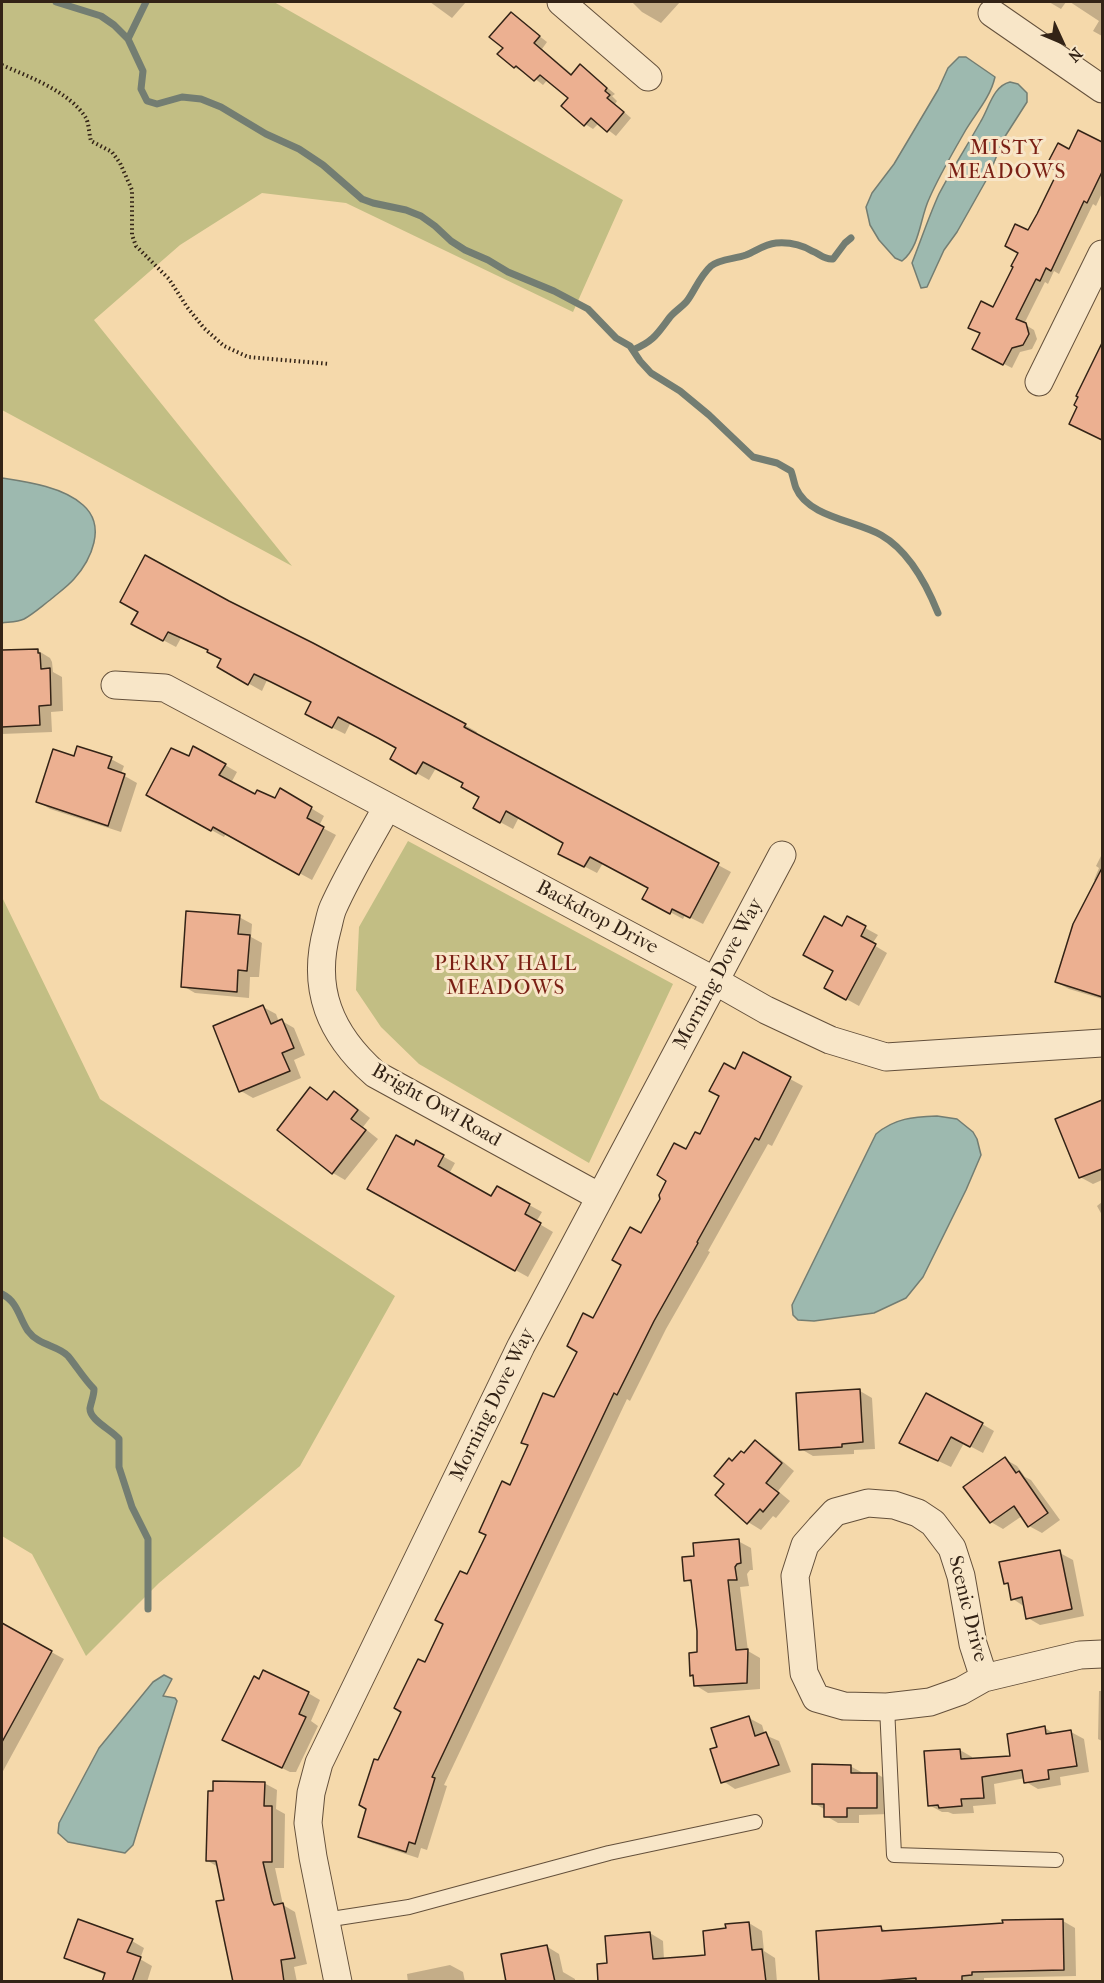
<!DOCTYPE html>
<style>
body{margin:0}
#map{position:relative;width:1104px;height:1983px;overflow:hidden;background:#f5d9ab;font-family:"IM FELL French Canon",serif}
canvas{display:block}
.frame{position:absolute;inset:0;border:3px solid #332316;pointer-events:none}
.north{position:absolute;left:1032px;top:12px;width:60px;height:60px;-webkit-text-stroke:4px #f8e6c8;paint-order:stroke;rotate:134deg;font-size:16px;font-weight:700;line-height:24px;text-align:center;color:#332316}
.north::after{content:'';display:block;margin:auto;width:21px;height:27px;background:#332316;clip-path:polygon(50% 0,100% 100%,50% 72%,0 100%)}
</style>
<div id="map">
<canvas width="1104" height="1983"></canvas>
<div class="frame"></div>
<div class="north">N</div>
</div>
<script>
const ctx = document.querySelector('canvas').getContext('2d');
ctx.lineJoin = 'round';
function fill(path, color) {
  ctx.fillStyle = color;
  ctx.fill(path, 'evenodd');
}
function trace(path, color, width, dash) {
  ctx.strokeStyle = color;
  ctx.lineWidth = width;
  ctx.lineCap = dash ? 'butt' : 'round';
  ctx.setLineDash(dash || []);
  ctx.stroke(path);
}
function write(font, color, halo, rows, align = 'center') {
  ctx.font = font + ' "IM FELL French Canon",serif';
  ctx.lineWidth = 6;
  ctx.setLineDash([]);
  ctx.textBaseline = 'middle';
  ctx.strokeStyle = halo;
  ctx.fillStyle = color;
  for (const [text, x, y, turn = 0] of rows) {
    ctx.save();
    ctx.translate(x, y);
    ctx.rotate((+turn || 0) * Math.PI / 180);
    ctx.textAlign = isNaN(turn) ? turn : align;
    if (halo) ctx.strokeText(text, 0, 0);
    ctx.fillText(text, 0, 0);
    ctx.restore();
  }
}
fill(new Path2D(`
 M2,2H274L623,200L573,312L346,203L262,193L180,245L94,320L292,566L2,410Z
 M408,841L673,984L589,1163L419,1064L381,1027L356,990L359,927Z
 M2,897L100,1099L395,1296L300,1466L159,1583L86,1656L32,1554L2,1536Z`), '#c2be84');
const water = new Path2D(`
 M959,57H966L995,77C990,99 974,115 964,133C952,154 939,176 929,199C920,218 920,247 902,261L895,258L879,240L870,225L866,207L872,193L894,164L938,90L948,68Z
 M1010,82L1018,84L1027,93V102L1004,138L988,177L957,232L944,250L927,287L921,288L912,263C921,240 929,216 939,194C952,169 967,146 981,121C989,108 993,86 1010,82Z
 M2,478C28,482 63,487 83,505C107,526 91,560 74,579C67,587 58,593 50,600C42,606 33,614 24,619C18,622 9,622 2,623Z
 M937,1116L957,1119L973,1132L977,1139L981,1155L966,1190L923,1277L906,1298L874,1313L814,1321L798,1320L793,1315L792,1305L876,1134C895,1118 913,1117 937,1116Z
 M164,1675L172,1679L163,1696L175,1698L177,1701L133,1845L125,1853L68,1842L58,1833L59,1823L99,1748L153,1682Z`);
fill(water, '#9db9af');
trace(water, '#737d72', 1.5);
fill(new Path2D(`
 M430,2H466L452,18Z
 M632,2H680L661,23L642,12Z
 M1049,2H1066L1061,9Z
 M1070,2H1102V36L1093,31L1099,21Z
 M511,14L547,42L542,49L573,75L581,66L615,94L612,96L617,101L615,104L631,118L616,136L599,123L593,129L585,124L570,98L548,79L543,85L524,70L523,72L514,67L505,48Z
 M1079,132L1102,144V193L1096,206L1093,204L1059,274L1054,271L1048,284L1045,282L1024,324L1034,330L1037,339L1032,349L1020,352L1012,368L982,353L993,309L1015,267L1028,232Z
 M1102,353V439L1079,428L1097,365Z
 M229,603L465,725L477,732L476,735L731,872L703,924L685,915L683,919L644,898L650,888L603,863L597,873L572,860L565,843L519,817L513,829L487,815L481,796L465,783L436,768L429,780L392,759L398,747L351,722L345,734L319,721L312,702L267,680L262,691L219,667L223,659L210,651L181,638L176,647L146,631Z
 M37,650L50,658L52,662L53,672L62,677L63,711L51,712L52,732L2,734V652Z
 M75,758L111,759L124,766L121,774L137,783L121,832L50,809L37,801Z
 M189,758L225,765L237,772L231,783L255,796L276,800L281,790L324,816L319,826L336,835L312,880L226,833L224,837L148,795Z
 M1102,854V999L1069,989L1056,982L1097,882L1094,880L1099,868L1096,866Z
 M239,917L252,924L251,937L262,943L259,977H250L249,998L195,993L183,986Z
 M847,918L878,935L872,944L887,953L859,1006L839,995L835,971L842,928Z
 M263,1007L276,1014L279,1022L282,1021L294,1028L305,1055L294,1060L301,1078L253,1098L241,1091Z
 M744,1054L803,1086L772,1146L768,1144L708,1251L710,1252L666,1329L630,1401L627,1399L444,1785L447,1786L427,1850L421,1848L418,1858L372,1843L360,1836L378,1762L511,1487L594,1320L687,1151L701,1137Z
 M311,1089L329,1101L335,1093L347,1100L370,1118L363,1127L378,1139L345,1180L333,1173Z
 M1102,1101V1180L1093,1184L1080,1177L1057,1119Z
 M417,1142L455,1163L449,1174L492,1198L498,1188L542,1212L536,1222L553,1232L528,1277L369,1189L415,1147Z
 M1102,1202V1215L1097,1206Z
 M860,1391L872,1398L875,1449L854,1450V1454L813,1456L801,1449Z
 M982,1424L994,1431L983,1453L964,1443L951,1467L913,1449Z
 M756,1442L768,1449L794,1471L778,1491L790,1501L776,1518L773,1516L761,1530L748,1522L726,1484L733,1462L745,1455Z
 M1005,1459L1017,1466L1025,1477L1031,1480L1060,1520L1042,1533L1029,1526L1022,1516L1003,1529L991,1522Z
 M738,1541L751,1548L753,1570H750L747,1574L749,1586L740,1587L748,1651L760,1658V1689L708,1693L695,1685V1677L692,1675L699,1654L698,1631L693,1584L686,1580L696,1557Z
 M1060,1553L1073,1560L1084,1616L1040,1625L1028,1618L1025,1607L1013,1599L1010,1585L1005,1583Z
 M2,1625L64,1659L2,1773Z
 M1099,1691H1102V1741L1098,1739Z
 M308,1693L320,1700L311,1721L318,1726L296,1772H290L237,1746Z
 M749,1718L762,1725L765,1735L779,1741L791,1772L735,1789L723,1781L719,1748Z
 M1045,1728L1055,1734L1071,1732L1084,1739L1089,1772L1060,1777L1061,1785L1038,1789L1026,1782L1025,1778L994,1784L996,1804L973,1806L974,1813L953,1814L948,1812H942L929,1805L960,1750L972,1757V1760L1012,1757Z
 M850,1766L863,1773L877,1774L889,1781V1814L859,1815V1823H838L826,1816V1810L813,1803Z
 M264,1783L277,1790L276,1809L285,1814L284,1868H275L283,1905L295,1912L307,1964L294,1967L297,1982H235L226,1901L218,1867L208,1861Z
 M1063,1921L1075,1928L1076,1976L984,1978V1982H821L881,1928L889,1932Z
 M749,1923L762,1931L764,1951L775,1958L777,1982H600L609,1965L650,1933L663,1941L664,1960L707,1956Z
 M132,1941L144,1948L140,1959L152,1966L147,1982H112L106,1975L78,1964L66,1957Z
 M546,1946L559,1954L563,1972L575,1979V1982H508Z
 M450,1965L463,1972L465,1982H408L407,1974Z`), '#0003');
trace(new Path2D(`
 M56,2L101,16L114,25L128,39L143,71L141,89L147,101L157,104L182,97L201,99L221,107L266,134L299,149L323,165L362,199L373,203L406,210L421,216L435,226L451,241L465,250L488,260L508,272L554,291L588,309L616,338L630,346L640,361L651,373L680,391L709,415L753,457L777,463L791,471C793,476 794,483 796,488C808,517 857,521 881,535C909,551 926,583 938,613
 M128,39L146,2
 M633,350C654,341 657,334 670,317C675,311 682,307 687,301C695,290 700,276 711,266C719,259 735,259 746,255C756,251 765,244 776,243C788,242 802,245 812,251C820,254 824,260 833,259L845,243L851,238
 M2,1294C18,1302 19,1318 28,1331C39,1346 58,1345 68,1356C77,1367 84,1379 94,1389C94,1396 91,1402 90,1408C89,1420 112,1430 119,1439V1467L132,1507L148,1539V1609`), '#737d72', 7);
const building = new Path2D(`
 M511,12L540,36L534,43L571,75L580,64L607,88L605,91L610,95L607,98L624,112L607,132L591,118L584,126L561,106L568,98L540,75L534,81L516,66L514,68L497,54L503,48L489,37Z
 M1078,130L1102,142V172L1087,203L1084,201L1051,271L1046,268L1040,281L1036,279L1016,319L1026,323L1029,334L1023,345L1012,348L1003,365L972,349L980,333L968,328L981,301L993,307L1013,267L1011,266L1018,253L1005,246L1015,224L1028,230L1037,214L1058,171L1046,166L1058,143L1069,149Z
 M1102,343V440L1069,424L1077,407L1074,405L1078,397L1076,396Z
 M145,555L229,601L313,643L466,724L464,727L719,863L690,918L672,909L670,914L642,899L648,888L590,857L584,867L558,854L563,843L506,811L500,823L473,808L479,797L461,787L463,783L423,762L416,774L390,759L396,748L378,738L338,717L332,728L305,714L311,702L271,682L254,674L248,685L217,667L221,659L207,652L208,650L168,632L163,641L131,624L138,612L120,602Z
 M38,649V653H40L41,669L50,668L51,705L39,706L40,725L2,727V650Z
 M77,746L112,757L108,768L125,774L108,826L36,802L53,749L74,756Z
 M193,746L226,764L219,775L255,794L257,790L275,798L280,788L312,807L307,818L324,827L299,875L213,827L211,831L146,795L171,748L189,756Z
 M1102,868V997L1055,982L1073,924Z
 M186,911L240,915L238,934L250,935L247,971L238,970L237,992L181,987Z
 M824,916L842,926L847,916L866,926L861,936L876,944L846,1000L824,988L833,971L803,955Z
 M263,1005L271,1024L282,1019L294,1048L282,1053L290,1071L239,1092L213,1026Z
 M743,1052L791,1077L759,1140L755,1138L697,1242L698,1243L654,1321L617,1395L614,1393L432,1777L435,1778L415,1844L409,1842L406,1852L358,1837L366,1809L359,1805L374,1759L378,1760L401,1712L394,1708L418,1659L425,1662L443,1624L435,1620L460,1571L467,1574L486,1535L479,1532L502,1481L510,1485L528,1445L521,1443L543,1393L554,1397L577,1352L567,1346L583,1313L593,1318L621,1265L612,1260L630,1227L641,1233L660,1199L659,1195L666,1181L657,1175L674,1143L686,1149L695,1132L700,1134L719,1096L709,1091L724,1063L735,1069Z
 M310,1087L327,1100L334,1091L358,1110L351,1119L366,1130L332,1174L277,1130Z
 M1102,1100V1169L1079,1178L1055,1119Z
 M396,1135L414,1145L416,1140L444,1155L438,1166L491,1196L497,1186L530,1204L525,1214L541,1223L515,1271L367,1189Z
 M860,1389L863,1442L842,1444V1447L799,1450L796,1393Z
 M926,1393L983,1423L970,1447L951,1437L938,1461L899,1443Z
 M755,1440L782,1463L766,1483L779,1493L763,1512L760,1509L747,1524L715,1495L724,1484L714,1476L729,1458L732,1461L741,1451L744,1453Z
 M1005,1457L1016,1473L1019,1471L1048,1513L1028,1527L1014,1506L990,1523L963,1487Z
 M739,1539L741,1563L737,1564L735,1567L737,1580H728L736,1650L748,1649L747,1683L694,1686L693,1675L690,1676L689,1653L697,1652V1631L691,1580L684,1581L682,1557L694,1556L693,1543Z
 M1060,1550L1072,1609L1026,1619L1022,1597L1011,1600L1008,1583L1004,1584L999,1562Z
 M2,1623L52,1651L2,1742Z
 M263,1670L309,1692L299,1714L306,1717L282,1768L222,1740L254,1676L259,1679Z
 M749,1716L755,1736L766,1732L779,1765L721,1783L710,1749L717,1747L711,1728Z
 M1045,1726L1046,1734L1071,1730L1077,1766L1048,1770L1049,1779L1024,1783L1022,1770L982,1777L984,1798L961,1799L962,1806L939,1808L938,1805L928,1806L924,1751L960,1749L961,1759L1010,1756L1007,1734Z
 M812,1764L851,1765V1773H877V1808H847V1817H824V1804H812Z
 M213,1781L265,1782L264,1806H272V1862H263L272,1901L274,1905L283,1903L295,1958L281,1960L284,1982H233L216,1901L224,1900L216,1861H206L208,1791H213Z
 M78,1919L133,1939L127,1952L141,1957L132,1982H102L105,1973L64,1958Z
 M1063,1919L1064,1970L972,1972V1975L962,1976V1982H916V1978L864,1982H819L816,1931L881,1926L882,1931L1003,1923L1002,1920Z
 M749,1922L752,1950L762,1949L766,1982H598L597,1964L607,1963L605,1936L650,1932L653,1959L694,1956L705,1955L703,1931L726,1928L725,1924Z
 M547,1945L555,1982H506L501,1954Z`);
fill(building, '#ecb091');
trace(building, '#332316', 1.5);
const lane = new Path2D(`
 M887,1707L894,1855L1056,1860
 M325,1920L409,1907L609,1853L755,1822`);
const street = new Path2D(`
 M561,2L648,77
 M992,13L1102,89
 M1039,382L1102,254
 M115,685L165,688L715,981L766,1010L830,1040L886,1057L1102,1043
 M387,807C369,840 348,874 333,908C330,915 329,923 327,930C311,989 330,1034 375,1074L600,1197
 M984,1678L973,1644L961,1576L952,1548L933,1523L918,1513L894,1505L868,1503L835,1512L820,1528L805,1545L795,1576L804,1673L816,1698L844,1706L887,1707L930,1702L961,1691L984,1678L1080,1655L1102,1654
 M338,1982L313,1857L308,1823L311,1793L319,1763L521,1346L782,855`);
trace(lane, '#64503b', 16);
trace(street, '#64503b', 29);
trace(new Path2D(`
 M2,65C29,77 69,91 86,118C89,124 89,134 91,141L112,152L120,163L132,190V235L136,246L169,279L187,307L204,328L224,346L248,357L330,364`), '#332316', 4, [1.5, 3]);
trace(lane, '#f8e6c8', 14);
trace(street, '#f8e6c8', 27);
write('20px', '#332316', '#f8e6c8', [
 ["Backdrop Drive",597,918,28],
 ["Morning Dove Way",719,974,-62],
 ["Bright Owl Road",436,1106,30],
 ["Morning Dove Way",493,1405,-64],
 ["Scenic Drive",967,1609,76]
]);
ctx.letterSpacing = '1.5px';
write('21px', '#7a1f14', '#f8e6c8', [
 ["MISTY",1007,149],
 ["MEADOWS",1007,173],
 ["PERRY HALL",506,965],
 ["MEADOWS",506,989]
]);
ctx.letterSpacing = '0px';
</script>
